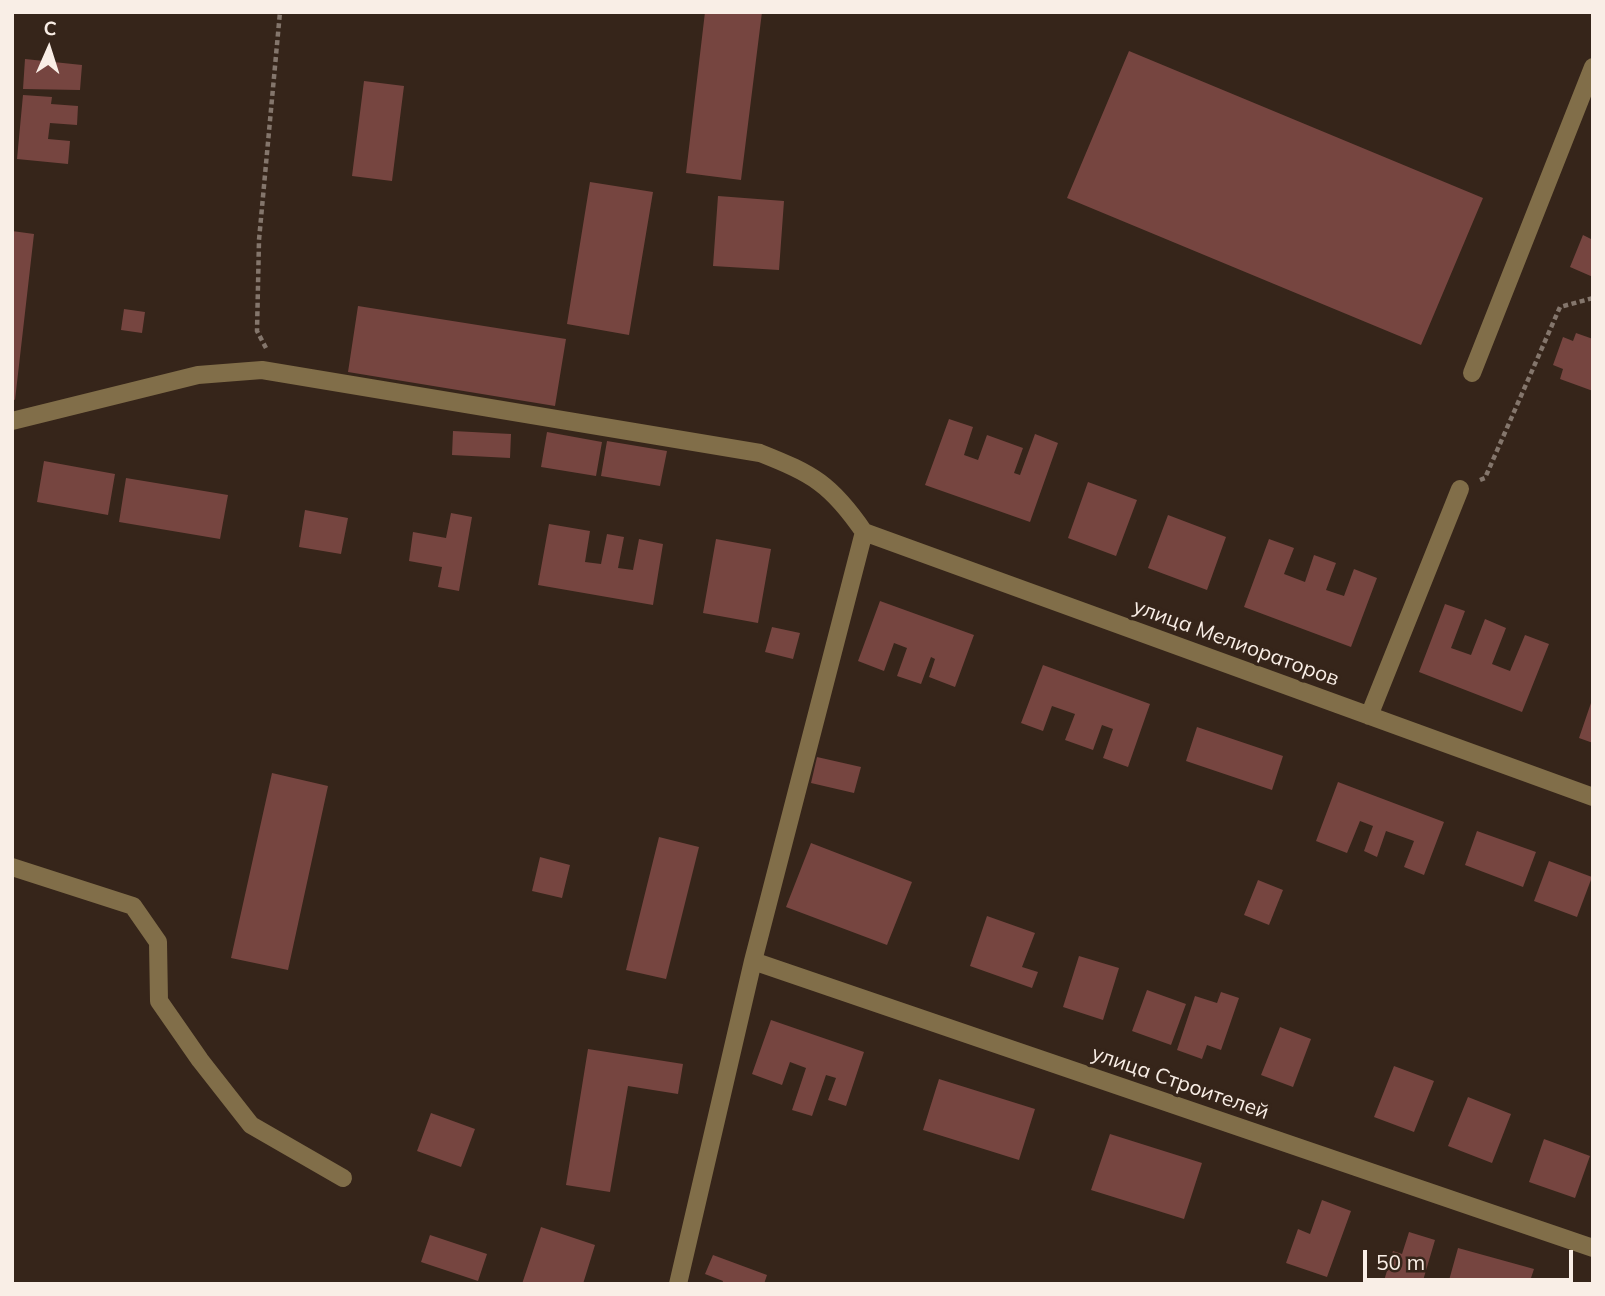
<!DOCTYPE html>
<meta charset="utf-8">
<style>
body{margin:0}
#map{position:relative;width:1605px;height:1296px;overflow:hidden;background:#36251a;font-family:Mulish,sans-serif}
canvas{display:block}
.frame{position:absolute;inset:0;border:14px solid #f9eee6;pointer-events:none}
.north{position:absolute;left:14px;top:14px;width:70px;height:70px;-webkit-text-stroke:5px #36251a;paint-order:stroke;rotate:3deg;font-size:19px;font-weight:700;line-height:28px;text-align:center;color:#f9eee6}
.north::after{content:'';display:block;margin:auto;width:24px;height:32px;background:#f9eee6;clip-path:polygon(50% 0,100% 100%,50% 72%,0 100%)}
.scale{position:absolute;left:1363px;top:1250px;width:210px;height:32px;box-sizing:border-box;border:4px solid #f9eee6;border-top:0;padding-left:9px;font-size:21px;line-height:24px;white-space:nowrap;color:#f9eee6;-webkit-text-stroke:5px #36251a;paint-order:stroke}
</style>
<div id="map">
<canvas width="1605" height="1296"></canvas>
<div class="frame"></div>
<div class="north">С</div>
<div class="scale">50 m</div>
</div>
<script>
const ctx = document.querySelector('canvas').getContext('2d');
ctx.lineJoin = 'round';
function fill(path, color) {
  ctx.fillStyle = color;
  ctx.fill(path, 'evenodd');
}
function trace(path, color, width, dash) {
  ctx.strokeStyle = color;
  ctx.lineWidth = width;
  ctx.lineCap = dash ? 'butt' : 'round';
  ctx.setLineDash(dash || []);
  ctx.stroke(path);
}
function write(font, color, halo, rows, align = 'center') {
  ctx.font = font + ' Mulish,sans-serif';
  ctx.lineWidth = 7;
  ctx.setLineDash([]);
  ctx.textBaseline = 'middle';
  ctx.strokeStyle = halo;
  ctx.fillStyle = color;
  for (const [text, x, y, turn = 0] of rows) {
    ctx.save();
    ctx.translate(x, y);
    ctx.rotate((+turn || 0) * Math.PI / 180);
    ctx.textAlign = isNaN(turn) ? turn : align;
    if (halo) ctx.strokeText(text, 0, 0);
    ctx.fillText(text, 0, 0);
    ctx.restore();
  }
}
fill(new Path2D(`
 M705,12H762L741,180L686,173Z
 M1129,51L1483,198L1421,345L1067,198Z
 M25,59L82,65L80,90L23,89Z
 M364,81L404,86L392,181L352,176Z
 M23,95L52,97L51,104L78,106L77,125L50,123L48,139L70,141L68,164L17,159Z
 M590,182L653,192L629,335L567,324Z
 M718,196L784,201L779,270L713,266Z
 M12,231L34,234L15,400L12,399Z
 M1583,235L1593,240V277L1570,267Z
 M358,306L566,339L555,406L348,372Z
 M124,309L145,312L142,333L121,330Z
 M1576,333L1593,339V391L1560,379L1563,369L1553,365L1563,337L1573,341Z
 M949,419L973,427L964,455L978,460L987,435L1023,448L1014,473L1020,475L1035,434L1058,443L1030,522L925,485Z
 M453,431L511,434L510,458L452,455Z
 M547,432L602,442L596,476L541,467Z
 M607,441L667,451L660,486L601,476Z
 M44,461L115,474L108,515L37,502Z
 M126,478L228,495L220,539L119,522Z
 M1088,482L1137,500L1116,556L1068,538Z
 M305,510L348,518L341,554L299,547Z
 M451,513L472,517L459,591L438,587L442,567L409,561L413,532L446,538Z
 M1168,515L1226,537L1207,590L1148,568Z
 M549,524L590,531L585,562L601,564L607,534L624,537L618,568L633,570L639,539L663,544L653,605L538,585Z
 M716,539L771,549L758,623L703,613Z
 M1269,539L1294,548L1284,574L1305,582L1314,555L1336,563L1326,590L1344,596L1354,569L1377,578L1351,647L1244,607Z
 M880,601L974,635L955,687L929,677L935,659L931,657L921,684L897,676L907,648L894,643L884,671L858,661Z
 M1445,604L1465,611L1451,648L1471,655L1485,619L1506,628L1492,664L1510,671L1525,635L1549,644L1522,712L1419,672Z
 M772,627L800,633L793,659L765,652Z
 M1043,665L1150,704L1128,767L1103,758L1113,729L1102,725L1093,750L1065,740L1075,714L1052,706L1043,731L1021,723Z
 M1592,700H1593V743L1579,738Z
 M1197,727L1283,756L1272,790L1186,761Z
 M817,757L861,767L854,793L811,783Z
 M272,773L328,786L288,970L231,958Z
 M1338,782L1444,822L1424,875L1404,867L1414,841L1386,831L1377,857L1364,851L1373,826L1360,821L1347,853L1316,841Z
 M1477,831L1536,852L1523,887L1465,865Z
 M659,837L699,847L666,979L626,970Z
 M811,843L912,882L887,945L786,907Z
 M540,857L570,865L562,898L532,891Z
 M1549,861L1592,877L1577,917L1534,901Z
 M1258,880L1283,890L1269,925L1244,915Z
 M987,916L1035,933L1022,967L1038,972L1032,988L970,966Z
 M1079,956L1119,968L1103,1020L1063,1007Z
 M1147,990L1186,1004L1171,1045L1132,1031Z
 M1221,992L1239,998L1221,1050L1207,1045L1202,1059L1177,1050L1195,996L1217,1003Z
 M771,1020L864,1052L846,1106L828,1100L836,1078L826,1075L812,1116L792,1110L806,1068L790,1062L782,1085L752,1074Z
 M1280,1027L1311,1039L1293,1087L1261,1075Z
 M588,1049L683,1064L678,1094L628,1086L610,1192L566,1185Z
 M1394,1066L1434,1081L1414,1132L1374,1117Z
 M939,1079L1035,1109L1019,1160L923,1130Z
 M1468,1097L1511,1114L1492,1163L1448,1146Z
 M431,1113L475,1129L461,1167L417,1151Z
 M1110,1134L1202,1163L1184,1219L1091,1190Z
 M1544,1139L1590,1156L1575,1198L1529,1182Z
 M1322,1200L1351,1211L1327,1277L1286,1263L1298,1229L1310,1234Z
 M541,1227L595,1245L583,1284H522Z
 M1409,1232L1435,1240L1422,1284H1383L1393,1251L1402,1254Z
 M430,1235L487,1254L478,1281L421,1262Z
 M1458,1248L1534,1269L1529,1284H1448Z
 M713,1255L767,1275L764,1284H722L723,1281L705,1274Z`), '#764540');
trace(new Path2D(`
 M266,348L257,331L259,240L280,12
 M1480,480L1485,478L1560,307L1593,298`), '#84766c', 4.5, [5, 3.5]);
trace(new Path2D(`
 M1472,373L1593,67
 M12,421L198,375L262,370L760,453C813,474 831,484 864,532L753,961L678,1284
 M864,532L1593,797
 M1369,716L1460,489
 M12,867L133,906L158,942L159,1001L200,1060L251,1125L343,1178
 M753,961L1593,1248`), '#816e49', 18);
write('21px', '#f9eee6', '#36251a', [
 ["улица Мелиораторов",1236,643,20],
 ["улица Строителей",1180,1083,19]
]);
</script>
